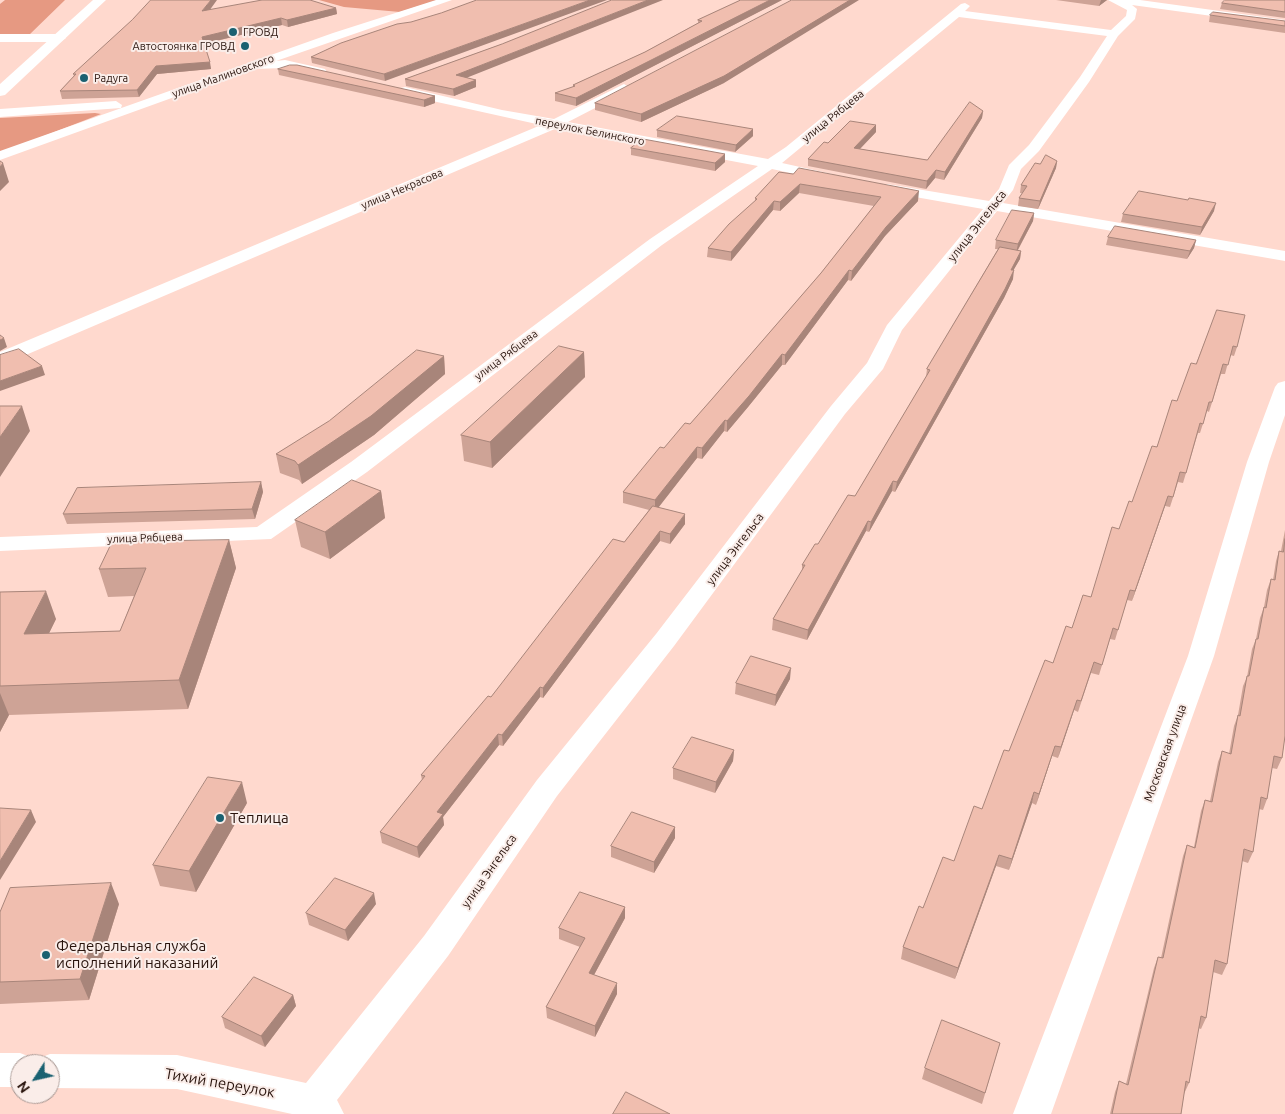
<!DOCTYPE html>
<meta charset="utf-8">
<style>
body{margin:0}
#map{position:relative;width:1285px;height:1114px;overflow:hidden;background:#ffd9ce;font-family:Ubuntu,sans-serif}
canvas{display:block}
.north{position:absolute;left:10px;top:1054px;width:50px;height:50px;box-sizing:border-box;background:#faede9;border:1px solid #a69691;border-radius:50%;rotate:235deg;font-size:14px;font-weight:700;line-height:20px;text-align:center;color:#29140d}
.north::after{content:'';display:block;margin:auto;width:18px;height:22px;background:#1a6171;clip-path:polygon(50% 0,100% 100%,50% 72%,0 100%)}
</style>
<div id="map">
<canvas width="1285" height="1114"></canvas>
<div class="north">N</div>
</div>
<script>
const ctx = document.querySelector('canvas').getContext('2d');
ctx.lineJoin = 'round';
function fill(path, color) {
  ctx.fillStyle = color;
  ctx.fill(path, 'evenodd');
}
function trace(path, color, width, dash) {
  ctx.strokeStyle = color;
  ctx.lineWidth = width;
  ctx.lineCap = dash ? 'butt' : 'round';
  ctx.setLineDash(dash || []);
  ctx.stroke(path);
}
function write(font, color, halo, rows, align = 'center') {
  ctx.font = font + ' Ubuntu,sans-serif';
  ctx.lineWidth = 4;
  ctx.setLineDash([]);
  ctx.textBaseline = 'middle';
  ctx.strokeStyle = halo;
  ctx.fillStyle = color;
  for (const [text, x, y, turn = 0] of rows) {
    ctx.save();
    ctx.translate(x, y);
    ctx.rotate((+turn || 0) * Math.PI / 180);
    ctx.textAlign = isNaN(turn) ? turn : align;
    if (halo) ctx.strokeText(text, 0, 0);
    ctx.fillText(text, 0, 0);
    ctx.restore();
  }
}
fill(new Path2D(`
 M5,0H65L28,36H0V4Z
 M319,0H438L400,12L344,7Z
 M95,113L101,114L0,153V118Z`), '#e69982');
fill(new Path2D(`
 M436,0H452L276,61L285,60L325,69L327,72L325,75L321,76L285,68L252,69L0,160V151L333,33Z
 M1108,0H1140L1285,20V26L1132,5L1137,9L1135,19L1118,36L1089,82L1039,151L1021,169L1013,190L1003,203L1285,251V261L997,211L902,330L883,369L845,414L674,646L557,796L448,956L337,1100L344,1114H292L177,1089L50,1088V1064H20V1087H0V1053H20L33,1058L35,1064L37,1059L50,1054L177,1055L306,1083L424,936L537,780L656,634L831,406L867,363L887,325L983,209L887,192L880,188L882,185L887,184L989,201L999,189L1009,165L1029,145L1080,77L1107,36L959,17L782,163L832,174L834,177L832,180L827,181L772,169L662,245L367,472L271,539L0,551V537L257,527L351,462L650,239L758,166L557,128L7,363L0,365V352L541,125L401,94L399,91L401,88L405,87L502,110L554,119L624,84L630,88L628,91L568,122L768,159L786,147L961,4L965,3L970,6L965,11L1111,30L1126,16L1127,10Z
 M116,101L122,105L121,108L0,117V109Z
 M1285,381V415L1269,462L1214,656L1051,1114H1013L1188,656L1247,462L1275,387L1278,383Z`), '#fff');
fill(new Path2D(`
 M0,34H60L66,38L60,42H0Z`), '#fff');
fill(new Path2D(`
 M93,0H106L5,95L0,96V84Z`), '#fff');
fill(new Path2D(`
 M741,0H782L576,106L555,101V93L573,87V85L645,52L698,23V20Z
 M1056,0H1107L1099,6Z
 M1285,0V18L1220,9L1222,3Z
 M336,8L337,14L288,27L282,25L204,44L211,69L157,74L139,97L62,99L60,91L74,76L73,74L210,10Z
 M1210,15L1285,21V33L1209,22Z
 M397,24L385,81L312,63L311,57Z
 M502,44L467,78L476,80V87L454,96L406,86L405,79Z
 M278,69L435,96V103L424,107L279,75Z
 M724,83L641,122L595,110V103Z
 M983,111L982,118L944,180L935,178L926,189L808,166V159L828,143L876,132L860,149L927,160Z
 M657,130L753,136L735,152L657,137Z
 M631,148L725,162L715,171L631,155Z
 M1057,161L1056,168L1038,209L1018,206L1019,198L1022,193H1020L1021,185L1040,164Z
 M779,172L918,201L885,236L851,281L848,280L785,365H782L748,407L727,432L724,431L702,459L697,458L658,507L685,524L670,544L660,541L543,698L540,697L503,746L499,745L443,817L444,825L419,858L382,843L380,832L422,780L421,775L491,697L624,542L649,510L623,503V492L664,448L690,424L712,399L821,273L874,206L799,193L780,211L773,210L731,261L707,257L708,248L755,201V198Z
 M1188,200L1214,211L1200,235L1121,222L1123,214Z
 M1034,213L1033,221L1018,250L1021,251L1020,259L1013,270V279L1004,298L895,492L892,491L869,532L866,531L807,640L772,630L773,619L802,571V565L855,496L926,377L927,369L998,249H995L996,240Z
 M1108,237L1196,240L1194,248L1187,259L1106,245Z
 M1217,310L1237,347L1234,356L1230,355L1225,374H1221L1209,412L1207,411L1200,433H1198L1183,483L1178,482L1170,507L1165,506L1132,601L1127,600L1115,640L1110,639L1099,675L1091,673L1078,712L1074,710L1058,758L1052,756L1036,805L1032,803L1009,870L996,866L955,979L901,959L903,947L923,908L954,861L982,809L1009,751L1053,663L1072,628L1091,597L1119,529L1132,502L1177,401L1196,364Z
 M584,352L585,377L492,468L464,461L461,435Z
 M444,356L445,374L374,435L302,484L299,480L280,473L276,454Z
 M261,482L263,492L255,519L67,524L63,514Z
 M381,491L385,518L330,559L301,547L295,520Z
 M1285,530V736L1282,758L1277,769L1272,768L1267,799L1263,810L1259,809L1253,852L1248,863L1242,861L1227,964L1222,975L1213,972L1206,1018L1201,1029L1198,1028L1189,1083L1184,1094L1181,1114H1110L1115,1092L1119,1081L1126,1084L1154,968L1158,957L1161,958L1183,856L1187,845L1194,847L1201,811L1205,800L1210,801L1218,762L1222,751L1229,754L1234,726L1238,715L1243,686L1247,677L1252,649L1256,639L1260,618L1264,607L1267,590L1271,579L1273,580L1276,561L1279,551H1281Z
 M229,540L236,568L188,709L9,715L0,732V592L56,619L49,633L120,631L134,596L108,597L99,569Z
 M790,679L775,706L735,694L736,683Z
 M734,750L733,761L715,793L673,779V768Z
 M247,803L196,892L160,886L153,865Z
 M675,827V838L654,873L611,857V846Z
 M119,904L89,1000L0,1004V912Z
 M376,904L348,941L309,925L306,913Z
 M625,907V918L594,975L617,994L595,1037L547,1018L546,1007L580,947L559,939V928Z
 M293,995L296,1006L265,1047L225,1028L222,1017Z
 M1000,1043L982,1104L922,1079L925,1068Z`), '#cea396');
fill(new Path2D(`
 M211,0H217L204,18L202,11Z
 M590,0H607L385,81L384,74Z
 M648,0H663L456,82V75Z
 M770,0H782L576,106V98Z
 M850,0H859L724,83L641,122V114Z
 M1101,0H1107L1099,6Z
 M336,8L337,14L288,27L287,20Z
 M281,18L282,25L203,44L202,37Z
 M210,62L211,69L157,74L139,97L137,90L156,66Z
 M476,80V87L454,96L453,89Z
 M435,96V103L424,107V100Z
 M983,111L982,118L944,180L945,172Z
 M876,125V132L854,155V148Z
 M753,129V136L735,152L736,145Z
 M725,154V162L715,171V163Z
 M1057,161L1056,168L1038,209L1040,201Z
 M3,163L9,182L0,191V167Z
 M936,170L935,178L926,189L927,181Z
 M800,184L799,193L780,211V202Z
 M919,191L918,201L885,236L851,281L852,271L886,227Z
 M774,201L773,210L731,261V252Z
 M1216,203L1214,211L1200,235L1202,227Z
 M1034,213L1033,221L1016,253L1018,244Z
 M1196,240L1194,248L1187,259L1190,251Z
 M1021,251L1020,259L1009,278L1011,270Z
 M849,270L848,280L785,365V355Z
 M1014,270L1013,279L1004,298L895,492L897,482Z
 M4,338L7,347L0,351V340Z
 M584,352L585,377L492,468L490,442Z
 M782,354V365L748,407L727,432V421Z
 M444,356L445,374L374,435L302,484L298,465Z
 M42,366L45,375L0,391V381Z
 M22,406L30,431L0,477V437Z
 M725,420L724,431L702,459V448Z
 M697,447V458L655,512V500Z
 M893,481L892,491L869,532L871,522Z
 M261,482L263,492L255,519L252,509Z
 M381,491L385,518L330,559L325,532Z
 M1168,496L1165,506L1132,601L1135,591Z
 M685,514V524L670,544V534Z
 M868,521L866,531L807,640L808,630Z
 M660,531V541L543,698V688Z
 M229,540L236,568L188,709L179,680Z
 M46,591L56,619L35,662L24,634Z
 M791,668L790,679L775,706L776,695Z
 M540,687V697L503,746L502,735Z
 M0,693L9,715L0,732Z
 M1077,700L1074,710L1058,758L1061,747Z
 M498,734L499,745L443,817L444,825L419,858L417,847L437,812Z
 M1055,746L1052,756L1036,805L1039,794Z
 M734,750L733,761L715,793L716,782Z
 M242,782L247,803L196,892L189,871Z
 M1034,792L1032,803L1009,870L1012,859Z
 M31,810L36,822L0,880V861Z
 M675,827V838L654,873V862Z
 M999,855L996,866L955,979L958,968Z
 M111,883L119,904L89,1000L80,979Z
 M374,893L376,904L348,941L345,930Z
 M625,907V918L589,984V973Z
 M617,983V994L595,1037V1026Z
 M293,995L296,1006L265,1047L261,1036Z`), '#a8857a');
const building = new Path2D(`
 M151,0H211L202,11L262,0H310L336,8L287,20L281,18L202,37L210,62L156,66L137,90L60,91L76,74H73L132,20Z
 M477,0H590L384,74L311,57L341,43L397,24L411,22L441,13Z
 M612,0H648L456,75L476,80L453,89L405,79L502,44Z
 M741,0H770L576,98L555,93L575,86L573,85L645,52L702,21L698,20Z
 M792,0H850L724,76L641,114L595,103Z
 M1225,0H1285V12L1222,3Z
 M1213,12L1285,21V26L1210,15Z
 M290,65H297L435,96L424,100L278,69Z
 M970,102L983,111L945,172L936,170L927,181L808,159L824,142L828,143L850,121L876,125L854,148L927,160Z
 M677,116L753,129L736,145L657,130Z
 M643,139L725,154L715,163L631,148Z
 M1046,155L1057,161L1040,201L1019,198L1027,186L1021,185L1035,163L1040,164Z
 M0,161L3,163L0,167Z
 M799,168L919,191L886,227L852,271L849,270L785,355L782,354L749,396L727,421L725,420L702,448L697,447L655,500L623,492L660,447L664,448L685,423L690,424L712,399L821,273L881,197L800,184L780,202L774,201L731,252L708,248L729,224L757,199L755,198L779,172L793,174Z
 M1139,191L1188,200L1189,198L1216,203L1202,227L1123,214Z
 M1012,210L1034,213L1018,244L996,240Z
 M1115,226L1196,240L1190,251L1108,237Z
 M1000,247L1021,251L1011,270H1014L1005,289L897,482L893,481L871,522L868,521L808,630L773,619L805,565H802L815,544H818L848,495L855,496L930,370L927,369Z
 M1217,310L1245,315L1237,347L1233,346L1228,365L1223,364L1212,402H1209L1203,424L1200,423L1186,473L1180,472L1173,497L1168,496L1135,591L1130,590L1118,630L1113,628L1102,665L1094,662L1081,701L1077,700L1061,747L1055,746L1039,794L1034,792L1012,859L999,855L958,968L903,947L919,906L923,908L943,857L954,861L974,806L982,809L1004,750L1009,751L1045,660L1053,663L1066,626L1072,628L1083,595L1091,597L1112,527L1119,529L1129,501L1132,502L1152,446L1157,447L1172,400L1177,401L1191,363L1196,364Z
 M0,335L4,338L0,340Z
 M559,346L584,352L490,442L461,435Z
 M19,349L42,366L0,381V355Z
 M417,350L444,356L371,416L298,465L295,461L276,454L329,421Z
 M0,406H22L0,437Z
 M352,480L381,491L325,532L295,520Z
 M261,482L252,509L63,514L77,488Z
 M653,506L685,514L670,534L660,531L543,688L540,687L502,735L498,734L437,812L443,814L417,847L380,832L425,776L421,775L488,696L491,697L613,539L624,542Z
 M1285,539V736L1282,758L1274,756L1267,799L1261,797L1253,852L1244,849L1227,964L1215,960L1206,1018L1201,1016L1189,1083L1186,1081L1181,1114H1112L1119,1081L1128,1085L1158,957L1163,958L1187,845L1195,848L1205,800L1212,802L1222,751L1231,754L1238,715L1240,716L1247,676H1249L1256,639H1258L1264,607L1266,608L1271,579L1275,580L1279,551L1283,552Z
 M229,540L179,680L0,686V592L46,591L24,634L120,631L146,568L99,569L112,542Z
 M751,656L791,668L776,695L736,683Z
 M692,737L734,750L716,782L673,768Z
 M208,777L242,782L189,871L153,865Z
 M0,808L31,810L0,861Z
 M632,812L675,827L654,862L611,846Z
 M335,878L374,893L345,930L306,913Z
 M111,883L80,979L0,982V912L10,888Z
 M580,892L625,907L589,973L617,983L595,1026L546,1007L585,938L559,928Z
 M254,977L293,995L261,1036L222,1017Z
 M942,1020L1000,1043L985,1093L925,1068Z
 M626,1092L670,1114H613Z`);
fill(building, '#f0beaf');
trace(building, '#a8857a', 1);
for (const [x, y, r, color] of [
 [233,32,5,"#1a6171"],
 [245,46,5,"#1a6171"],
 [84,78,5,"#1a6171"],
 [220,818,5,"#1a6171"],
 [46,955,5,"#1a6171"]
]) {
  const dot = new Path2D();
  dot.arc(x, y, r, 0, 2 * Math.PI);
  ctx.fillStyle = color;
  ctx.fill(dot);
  trace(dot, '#faede9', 2);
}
write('11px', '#29140d', '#faede9', [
 ["ГРОВД",243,32],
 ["Автостоянка ГРОВД",235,46,"right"],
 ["Радуга",94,78]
], 'left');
write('11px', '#29140d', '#faede9', [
 ["улица Малиновского",223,76,-20],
 ["улица Рябцева",833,116,-39],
 ["переулок Белинского",590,131,11],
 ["улица Некрасова",402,189,-23],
 ["улица Рябцева",506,355,-37],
 ["улица Рябцева",145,538,-2]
]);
write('12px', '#29140d', '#faede9', [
 ["улица Энгельса",977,226,-52],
 ["улица Энгельса",735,549,-53],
 ["Московская улица",1165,753,-70],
 ["улица Энгельса",489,871,-55]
]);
write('15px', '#29140d', '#faede9', [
 ["Теплица",230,818],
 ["Федеральная служба",56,946],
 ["исполнений наказаний",56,963]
], 'left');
write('15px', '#29140d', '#faede9', [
 ["Тихий переулок",220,1083,10]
]);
</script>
